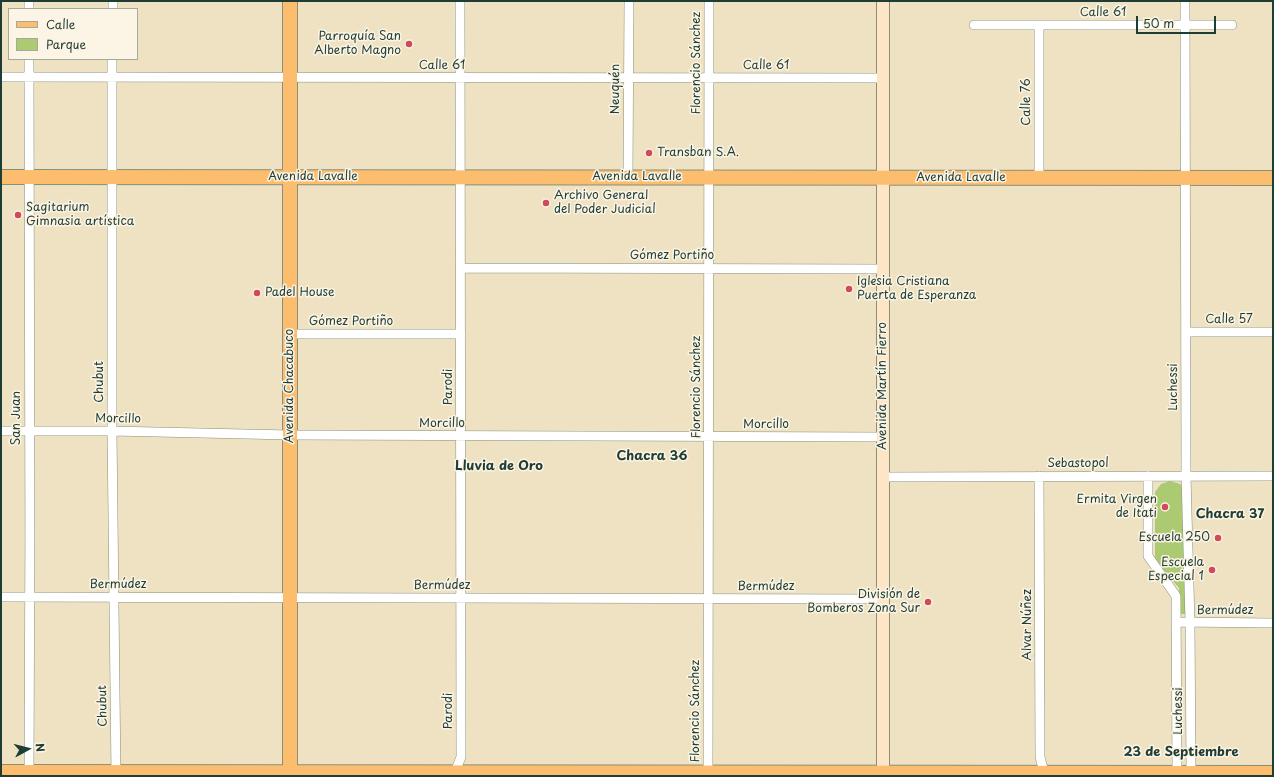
<!DOCTYPE html>
<meta charset="utf-8">
<style>
body{margin:0}
#map{position:relative;width:1274px;height:777px;overflow:hidden;background:#eee2c2;font-family:"Playpen Sans",sans-serif}
canvas{display:block}
.frame{position:absolute;inset:0;border:2px solid #1f3d34;pointer-events:none}
.legend{position:absolute;left:8px;top:8px;width:130px;height:52px;box-sizing:border-box;background:#fcf5e5;border:1px solid #a4ab9e;margin:0;padding:5px 7px;list-style:none;font-size:12px;color:#1f3d34}
.legend li{display:flex;align-items:center;gap:8px;height:20px}
.legend b{width:20px;border:1px solid #a4ab9e}
.north{position:absolute;left:8px;top:729px;width:40px;height:40px;-webkit-text-stroke:3px #fcf5e5;paint-order:stroke;rotate:83deg;font-size:11px;font-weight:700;line-height:16px;text-align:center;color:#1f3d34}
.north::after{content:'';display:block;margin:auto;width:14px;height:18px;background:#1f3d34;clip-path:polygon(50% 0,100% 100%,50% 72%,0 100%)}
.scale{position:absolute;left:1136px;top:16px;width:80px;height:18px;box-sizing:border-box;border:2px solid #1f3d34;border-top:0;padding-left:5px;font-size:12px;line-height:14px;white-space:nowrap;color:#1f3d34;-webkit-text-stroke:3px #fcf5e5;paint-order:stroke}
</style>
<div id="map">
<canvas width="1274" height="777"></canvas>
<div class="frame"></div>
<ul class="legend">
<li><b style="height:5px;background:#fcbd6f"></b>Calle</li>
<li><b style="height:11px;background:#acca72"></b>Parque</li>
</ul>
<div class="north">N</div>
<div class="scale">50 m</div>
</div>
<script>
const ctx = document.querySelector('canvas').getContext('2d');
ctx.lineJoin = 'round';
function fill(path, color) {
  ctx.fillStyle = color;
  ctx.fill(path, 'evenodd');
}
function trace(path, color, width, dash) {
  ctx.strokeStyle = color;
  ctx.lineWidth = width;
  ctx.lineCap = dash ? 'butt' : 'round';
  ctx.setLineDash(dash || []);
  ctx.stroke(path);
}
function write(font, color, halo, rows, align = 'center') {
  ctx.font = font + ' "Playpen Sans",sans-serif';
  ctx.lineWidth = 3;
  ctx.setLineDash([]);
  ctx.textBaseline = 'middle';
  ctx.strokeStyle = halo;
  ctx.fillStyle = color;
  for (const [text, x, y, turn = 0] of rows) {
    ctx.save();
    ctx.translate(x, y);
    ctx.rotate((+turn || 0) * Math.PI / 180);
    ctx.textAlign = isNaN(turn) ? turn : align;
    if (halo) ctx.strokeText(text, 0, 0);
    ctx.fillText(text, 0, 0);
    ctx.restore();
  }
}
fill(new Path2D(`
 M1170,481L1180,484L1187,491V614H1179V588L1155,560V492L1161,484Z`), '#acca72');
const street = new Path2D(`
 M29,1V9
 M1185,1L1186,476L1190,622L1191,772L1190,776
 M113,9V1
 M974,25H1232
 M1039,25V178
 M112,59V431L116,776
 M1,77L883,78
 M628,177L629,1
 M461,268L883,269
 M1186,332H1273
 M290,334H461
 M1,431H112L290,435L883,437
 M1039,476L1040,757L1045,776
 M1148,476V556L1176,596L1177,773L1178,776
 M883,477L1273,476
 M1,597L884,599
 M1176,622L1273,623
 M708,773L709,1
 M29,776C31,537 29,298 29,59
 M455,776V772L461,757L460,1`);
const secondary = new Path2D(`
 M883,1V776`);
const primary = new Path2D(`
 M1,177L1273,178
 M1,772L1273,773
 M290,776V1`);
trace(street, '#86907b', 10);
trace(secondary, '#86907b', 14);
trace(primary, '#86907b', 16);
trace(street, '#fff', 9);
trace(secondary, '#fee5c5', 12);
trace(primary, '#fcbd6f', 14);
for (const [x, y, r, color] of [
 [409,44,4,"#d1495b"],
 [649,153,4,"#d1495b"],
 [546,203,4,"#d1495b"],
 [18,215,4,"#d1495b"],
 [849,289,4,"#d1495b"],
 [257,293,4,"#d1495b"],
 [1165,507,4,"#d1495b"],
 [1218,538,4,"#d1495b"],
 [1212,570,4,"#d1495b"],
 [928,602,4,"#d1495b"]
]) {
  const dot = new Path2D();
  dot.arc(x, y, r, 0, 2 * Math.PI);
  ctx.fillStyle = color;
  ctx.fill(dot);
  trace(dot, '#fcf5e5', 1.5);
}
write('12px', '#1f3d34', '#fcf5e5', [
 ["Calle 61",1103,13],
 ["Florencio Sánchez",697,63,-90],
 ["Calle 61",442,66],
 ["Calle 61",766,66],
 ["Neuquén",616,89,-90],
 ["Calle 76",1027,102,-90],
 ["Avenida Lavalle",313,177],
 ["Avenida Lavalle",637,177],
 ["Avenida Lavalle",961,178],
 ["Gómez Portiño",672,256],
 ["Calle 57",1229,320],
 ["Gómez Portiño",351,322],
 ["Chubut",100,382,-90],
 ["Avenida Chacabuco",290,386,-90],
 ["Avenida Martín Fierro",883,386,-90],
 ["Parodi",449,387,-90],
 ["Florencio Sánchez",697,387,-90],
 ["Luchessi",1174,387,-90],
 ["San Juan",17,418,-90],
 ["Morcillo",118,419,1],
 ["Morcillo",442,424],
 ["Morcillo",766,425],
 ["Sebastopol",1078,464],
 ["Bermúdez",118,585],
 ["Bermúdez",442,586],
 ["Bermúdez",766,587],
 ["Bermúdez",1225,611],
 ["Alvar Núñez",1028,625,-90],
 ["Chubut",103,706,-91],
 ["Parodi",449,711,-90],
 ["Florencio Sánchez",696,711,-90],
 ["Luchessi",1179,711,-90]
]);
write('12px', '#1f3d34', '#fcf5e5', [
 ["Parroquía San",401,37],
 ["Alberto Magno",401,51],
 ["Transban S.A.",657,153,"left"],
 ["Archivo General",554,196,"left"],
 ["del Poder Judicial",554,210,"left"],
 ["Sagitarium",26,208,"left"],
 ["Gimnasia artística",26,222,"left"],
 ["Iglesia Cristiana",857,282,"left"],
 ["Puerta de Esperanza",857,296,"left"],
 ["Padel House",265,293,"left"],
 ["Ermita Virgen",1157,500],
 ["de Itati",1157,514],
 ["Escuela 250",1210,538],
 ["Escuela",1204,563],
 ["Especial 1",1204,577],
 ["División de",920,595],
 ["Bomberos Zona Sur",920,609]
], 'right');
write('bold 13px', '#1f3d34', '#fcf5e5', [
 ["Chacra 36",652,456],
 ["Lluvia de Oro",499,466],
 ["Chacra 37",1230,514],
 ["23 de Septiembre",1181,752]
]);
</script>
